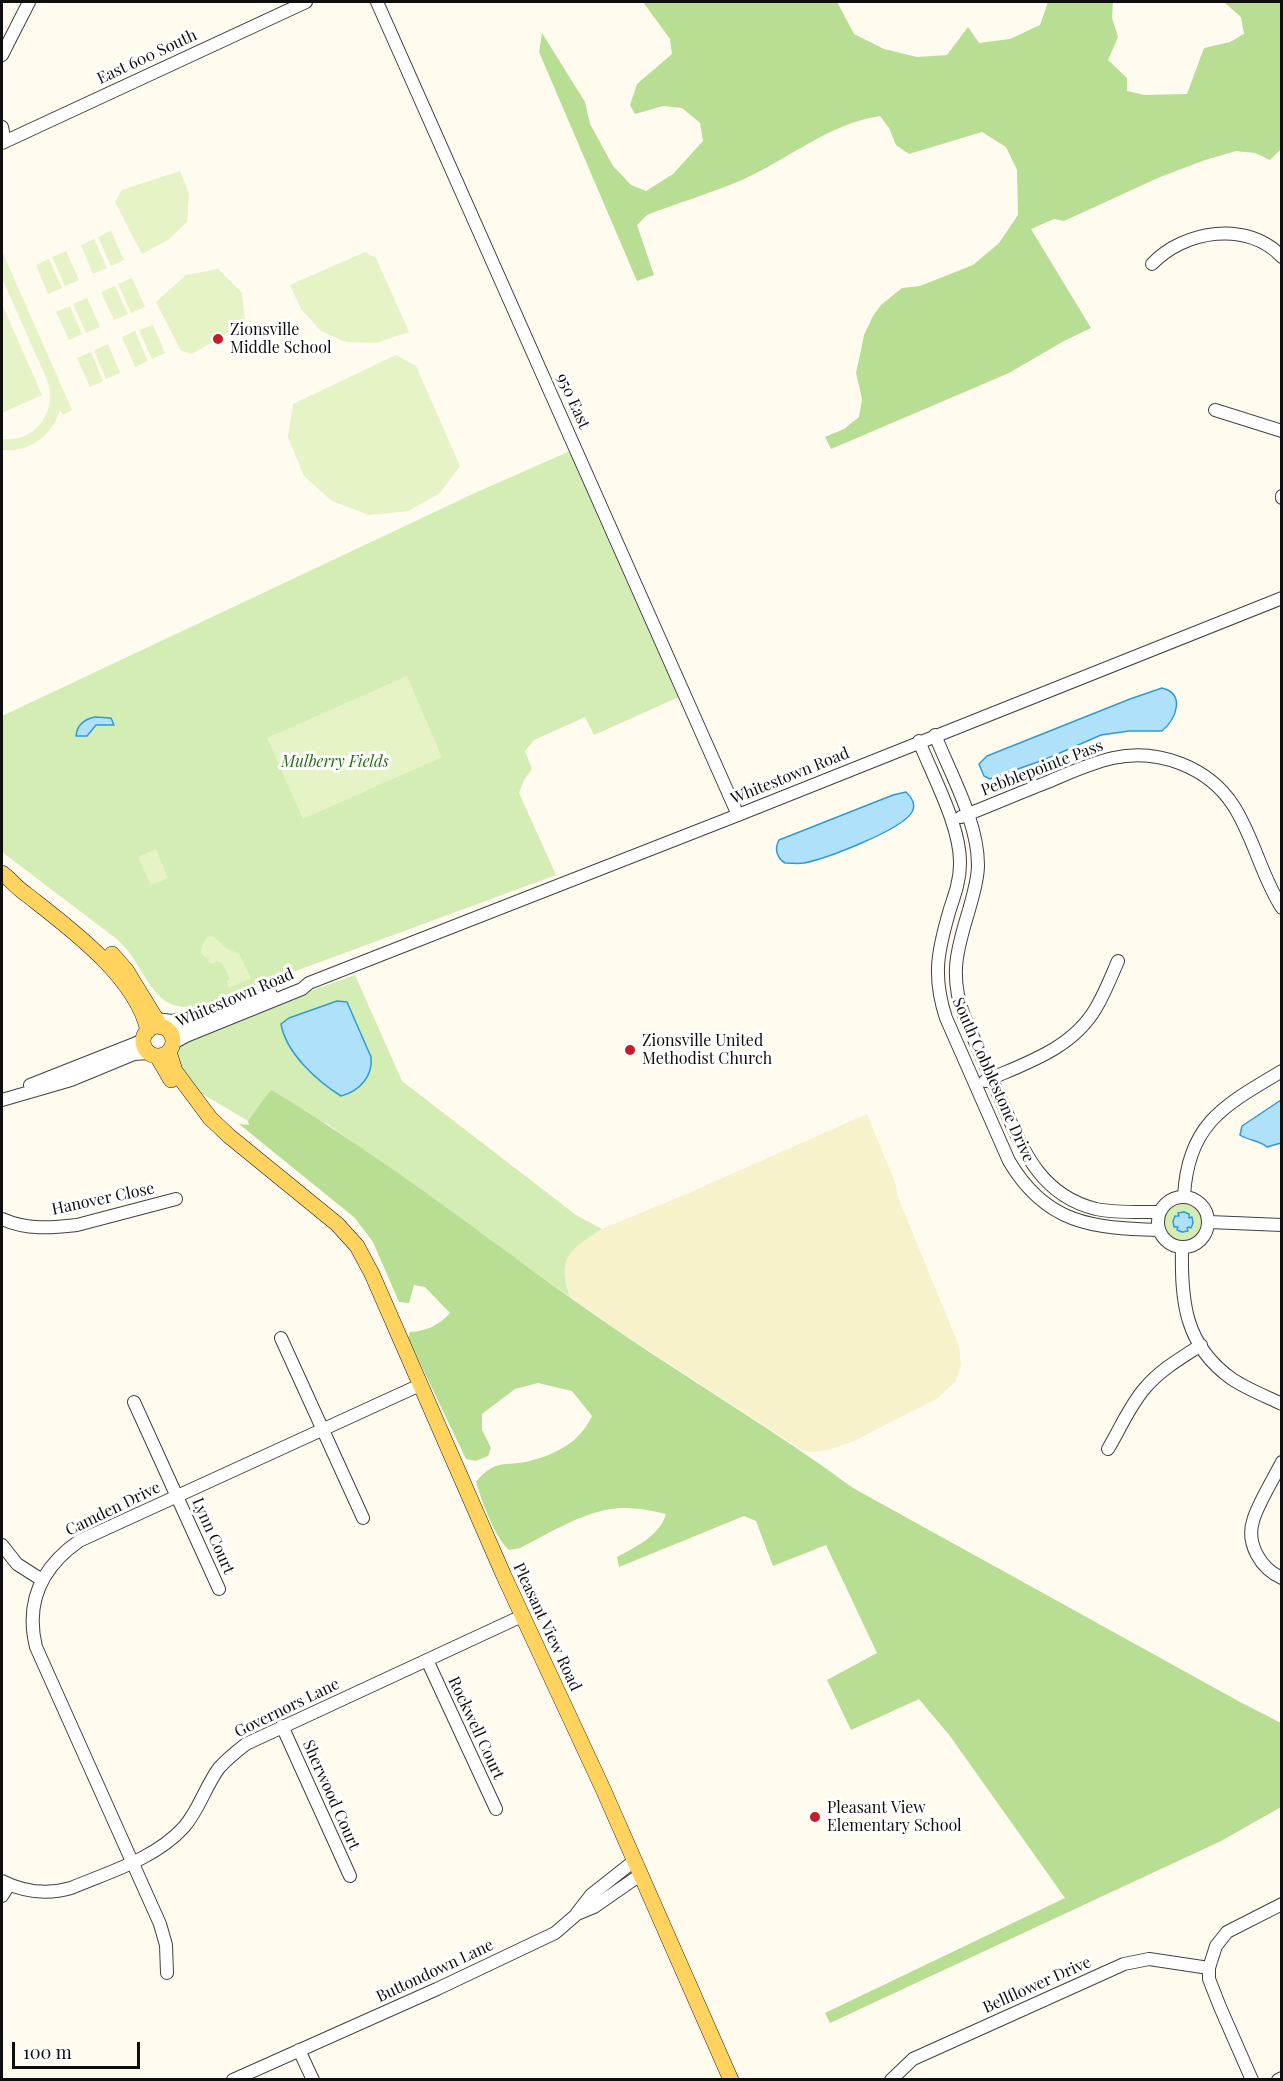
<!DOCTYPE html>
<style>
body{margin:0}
#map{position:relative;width:1283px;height:2081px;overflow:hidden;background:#fffbee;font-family:"Playfair Display",serif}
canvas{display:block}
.frame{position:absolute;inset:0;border:3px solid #0e0e0e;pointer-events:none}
.scale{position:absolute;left:12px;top:2042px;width:128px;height:27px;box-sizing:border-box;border:3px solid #0e0e0e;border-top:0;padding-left:8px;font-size:18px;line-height:21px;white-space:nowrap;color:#0e0e0e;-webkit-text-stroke:4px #fff;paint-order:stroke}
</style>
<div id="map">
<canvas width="1283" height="2081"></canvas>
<div class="frame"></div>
<div class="scale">100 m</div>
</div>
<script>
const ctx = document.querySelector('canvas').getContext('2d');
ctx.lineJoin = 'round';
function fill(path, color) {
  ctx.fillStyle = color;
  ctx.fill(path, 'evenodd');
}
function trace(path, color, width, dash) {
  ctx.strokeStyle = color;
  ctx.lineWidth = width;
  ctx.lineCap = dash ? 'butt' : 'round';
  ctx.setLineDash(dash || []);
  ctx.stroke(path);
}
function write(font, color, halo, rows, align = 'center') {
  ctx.font = font + ' "Playfair Display",serif';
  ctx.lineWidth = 6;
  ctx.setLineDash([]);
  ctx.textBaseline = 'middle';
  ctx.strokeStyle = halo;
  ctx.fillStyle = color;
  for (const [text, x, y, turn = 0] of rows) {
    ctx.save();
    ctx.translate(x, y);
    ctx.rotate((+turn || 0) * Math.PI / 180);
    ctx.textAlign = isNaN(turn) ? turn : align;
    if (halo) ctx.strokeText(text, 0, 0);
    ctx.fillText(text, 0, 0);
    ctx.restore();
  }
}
fill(new Path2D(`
 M867,1114L896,1185L897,1195L959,1346L961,1365L956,1381L938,1398L854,1441L828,1450L810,1452L802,1450L615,1329L570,1297L563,1272L569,1255L577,1245L602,1229L684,1195Z`), '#f7f2cc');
fill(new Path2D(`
 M570,451L681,696L594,735L585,717L534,740L525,751L532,769L524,780L519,793L556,875L217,1000C209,1002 199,1006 190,1007C158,1009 148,980 133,958C129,951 123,945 118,940L2,852V716L475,493Z
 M355,975L402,1081L576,1215L602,1229C571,1249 556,1257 570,1297L326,1123L270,1134L189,1086L174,1054L183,1042L302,994Z
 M1162 1222a21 21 0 1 1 42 0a21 21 0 1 1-42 0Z`), '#d4edb5');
fill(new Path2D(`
 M643,2H837L854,34L884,49L917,57L947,55L968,27L979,43L1010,39L1040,25L1048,2H1092L1094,3L1113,2L1112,18L1118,37L1108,60L1127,78V91L1145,95L1187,94L1204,48L1230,42L1244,34L1241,17L1224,2H1281V149L1270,160L1255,153L1236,151L1205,160L1160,177L1064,221L1054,219L1031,229L1091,328L1064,341L1009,373L831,449L825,437L844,429L859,417L862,399L856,373L860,355L864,335L873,316L881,305L902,288L920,286L973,265L999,243L1018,215L1017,170L1006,147L982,132L909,154L896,145L889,128L880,116C830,123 787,160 742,180C711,193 678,203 647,215L637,225L654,275L637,281L539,52L542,33L585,102L590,124L613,166L631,185L646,191L673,174L703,141L700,123L682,108L663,106L635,114L630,105L637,84L672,54L670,39Z
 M271,1090C391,1161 500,1250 615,1329C694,1383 776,1431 853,1488L1240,1702L1281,1723V1807L1221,1841L830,2023L825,2013L1065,1898L950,1736L919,1699L851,1730L827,1680L877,1653L826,1545L773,1566L756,1521L744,1516L619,1567L617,1557C636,1547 660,1535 666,1514C649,1510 629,1506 611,1509C579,1514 548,1534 520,1548L509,1550C494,1536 482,1502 476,1482C495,1458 505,1467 530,1461C557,1454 581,1441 592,1416L572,1391L538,1383L515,1389L482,1414V1430L491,1448L488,1456L476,1461L466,1459L408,1338L410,1332C427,1331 439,1325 450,1313L425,1287L414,1285L409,1303L399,1302L373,1242L355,1218L239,1124L249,1125L248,1121Z`), '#b7de93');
fill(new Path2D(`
 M180,171L189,193L187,222L168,240L142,254L115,202L122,190Z
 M111,231L124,260L111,266L98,237Z
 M94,239L107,268L93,274L81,245Z
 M2,251L72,410L63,415L60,410C52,436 29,453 2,450V439C36,443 58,411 47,380L2,278Z
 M66,251L79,280L65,286L52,257Z
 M365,252L376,258L409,332L376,343L346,342L321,331L301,309L290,285Z
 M49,259L62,288L48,294L36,265Z
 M218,269L242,293L245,322L192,354L181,351L156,302L186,275Z
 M132,278L145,307L131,313L118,284Z
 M115,286L128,314L114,320L101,292Z
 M87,298L100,327L86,333L73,304Z
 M2,304L42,395L2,413Z
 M70,306L82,334L69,340L56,312Z
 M153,325L165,353L152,359L139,330Z
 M135,331L148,361L135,367L122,337Z
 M108,344L120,373L106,379L94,350Z
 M91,352L103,381L90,387L77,358Z
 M396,355L416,366L460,466L440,493L409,511L369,515L332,501L304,476L288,437L293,404Z
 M407,676L442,757L303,819L267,738Z
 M156,849L168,878L151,885L138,857Z
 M210,936L214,937L226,948L239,954L251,978L229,988L227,981L230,979L222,963L216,961L214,964L208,962L209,958L205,957L201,953C200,948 205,938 210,936Z`), '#e5f3c7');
const water = new Path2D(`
 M1162,688C1186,694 1176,719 1162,731H1129L1101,735L1046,759L990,779L984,776L979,764L987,756L1130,699Z
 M95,717L111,718L114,725H96L87,736H76C77,725 85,719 95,717Z
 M906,792C912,797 916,805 912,812C902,830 825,859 804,863C798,864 792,863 785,863C777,858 774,849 779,840L893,795Z
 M337,1001L347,1002L371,1057C373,1076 360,1091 341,1096C317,1081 286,1053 281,1024L289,1018Z
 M1281,1100V1143L1267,1147C1259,1140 1249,1141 1240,1135L1242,1126Z
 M1184,1212L1189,1214V1218L1192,1217L1193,1223L1191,1228L1189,1227L1187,1228L1188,1231L1182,1232L1177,1230L1178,1227H1174L1173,1221L1175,1216H1179L1178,1213Z`);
fill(water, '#afe1fb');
trace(water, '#309ad7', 1.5);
const minor = new Path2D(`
 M377,2L738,815
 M2,55L29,2
 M2,127L5,141
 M2,143L306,2
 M1152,264C1184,230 1248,220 1282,257
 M1215,410L1282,431
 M1282,496V498
 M935,735C951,775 978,822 978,865C978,880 973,895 969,910C957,949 949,976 964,1016C976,1044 988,1072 1001,1100C1022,1148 1039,1195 1096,1209C1116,1213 1139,1212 1159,1212
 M919,741C933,777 961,827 960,864C960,880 955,894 950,909C938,950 932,976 946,1018L1009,1161C1046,1224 1092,1228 1159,1230
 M961,817C989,806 1017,794 1045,783C1067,774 1090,763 1113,758C1158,748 1208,767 1233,805C1254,837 1261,876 1282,908
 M156,1019L172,1021L201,1014
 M169,1031L186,1027L214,1012L271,994
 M173,1043L186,1036L302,989L309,983L738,815L1282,598
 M985,1081C1026,1063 1072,1049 1096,1008C1105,993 1111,977 1118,961
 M30,1085L144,1040
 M2,1100L71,1080L134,1054L149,1053
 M1184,1196C1188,1123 1225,1105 1282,1071
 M1158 1222a25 25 0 1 1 50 0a25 25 0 1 1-50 0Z
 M2,1219C27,1230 51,1228 77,1225L176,1199
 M1209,1222L1282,1225
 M1182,1247C1181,1300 1184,1345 1232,1379C1247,1389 1265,1396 1282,1404
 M281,1338L363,1518
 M134,1402L219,1589
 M1108,1449C1120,1429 1130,1405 1145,1388C1160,1370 1181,1358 1201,1345
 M1282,1462C1274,1478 1257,1505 1253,1521C1246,1544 1261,1569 1282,1578
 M2,1545L17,1564L42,1580
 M427,1660L496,1809
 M282,1726L350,1876
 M2,1881C24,1892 47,1895 71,1888C109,1872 155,1859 184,1827C199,1810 205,1787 219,1768C227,1759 237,1751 246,1744L522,1616
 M2,1896L9,1885
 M577,1913L591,1895L634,1861
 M167,1973L166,1945L160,1924L36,1647C25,1602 42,1567 79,1541L420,1385
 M299,2050L313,2080
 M233,2080L437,1989L555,1933L577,1914L594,1907L640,1875
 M891,2080L913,2059L1124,1964L1149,1959L1209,1968
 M1252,2080L1220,2007L1209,1979V1968L1216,1946L1227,1932L1282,1904
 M1278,2080L1282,2078`);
const major = new Path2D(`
 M2,873C10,879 17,888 26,894C68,927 136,976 148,1031
 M112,954L126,970L161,1027
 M143 1041a15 15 0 1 1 30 0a15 15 0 1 1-30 0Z
 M169,1052L175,1071L210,1118L229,1136L337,1224L357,1246L372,1274L504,1576L603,1789L731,2080
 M157,1056L171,1080`);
trace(minor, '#414141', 14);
trace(major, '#1f1f1f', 16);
trace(minor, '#fff', 12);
trace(major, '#ffd35e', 15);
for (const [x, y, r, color] of [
 [218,339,6,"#c81b29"],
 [630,1050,6,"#c81b29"],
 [815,1817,6,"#c81b29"]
]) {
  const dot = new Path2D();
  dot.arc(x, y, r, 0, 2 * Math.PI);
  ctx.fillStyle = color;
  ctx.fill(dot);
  trace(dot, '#fff', 2);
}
write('16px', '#0e0e0e', '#fff', [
 ["East 600 South",147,57,-25],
 ["950 East",573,401,66],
 ["Pebblepointe Pass",1042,768,-21],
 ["Whitestown Road",790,776,-22],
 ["Whitestown Road",235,998,-23],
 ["South Cobblestone Drive",993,1080,66],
 ["Hanover Close",103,1199,-12],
 ["Camden Drive",113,1509,-26],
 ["Lynn Court",213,1536,66],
 ["Pleasant View Road",547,1627,65],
 ["Governors Lane",287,1708,-26],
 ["Rockwell Court",476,1728,65],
 ["Sherwood Court",331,1795,66],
 ["Buttondown Lane",435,1971,-25],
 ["Bellflower Drive",1037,1985,-24]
]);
write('16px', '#0e0e0e', '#fff', [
 ["Zionsville",230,330],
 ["Middle School",230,348],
 ["Zionsville United",642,1041],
 ["Methodist Church",642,1059],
 ["Pleasant View",827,1808],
 ["Elementary School",827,1826]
], 'left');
write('italic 16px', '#2d6a19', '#fff', [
 ["Mulberry Fields",335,762]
]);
</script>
